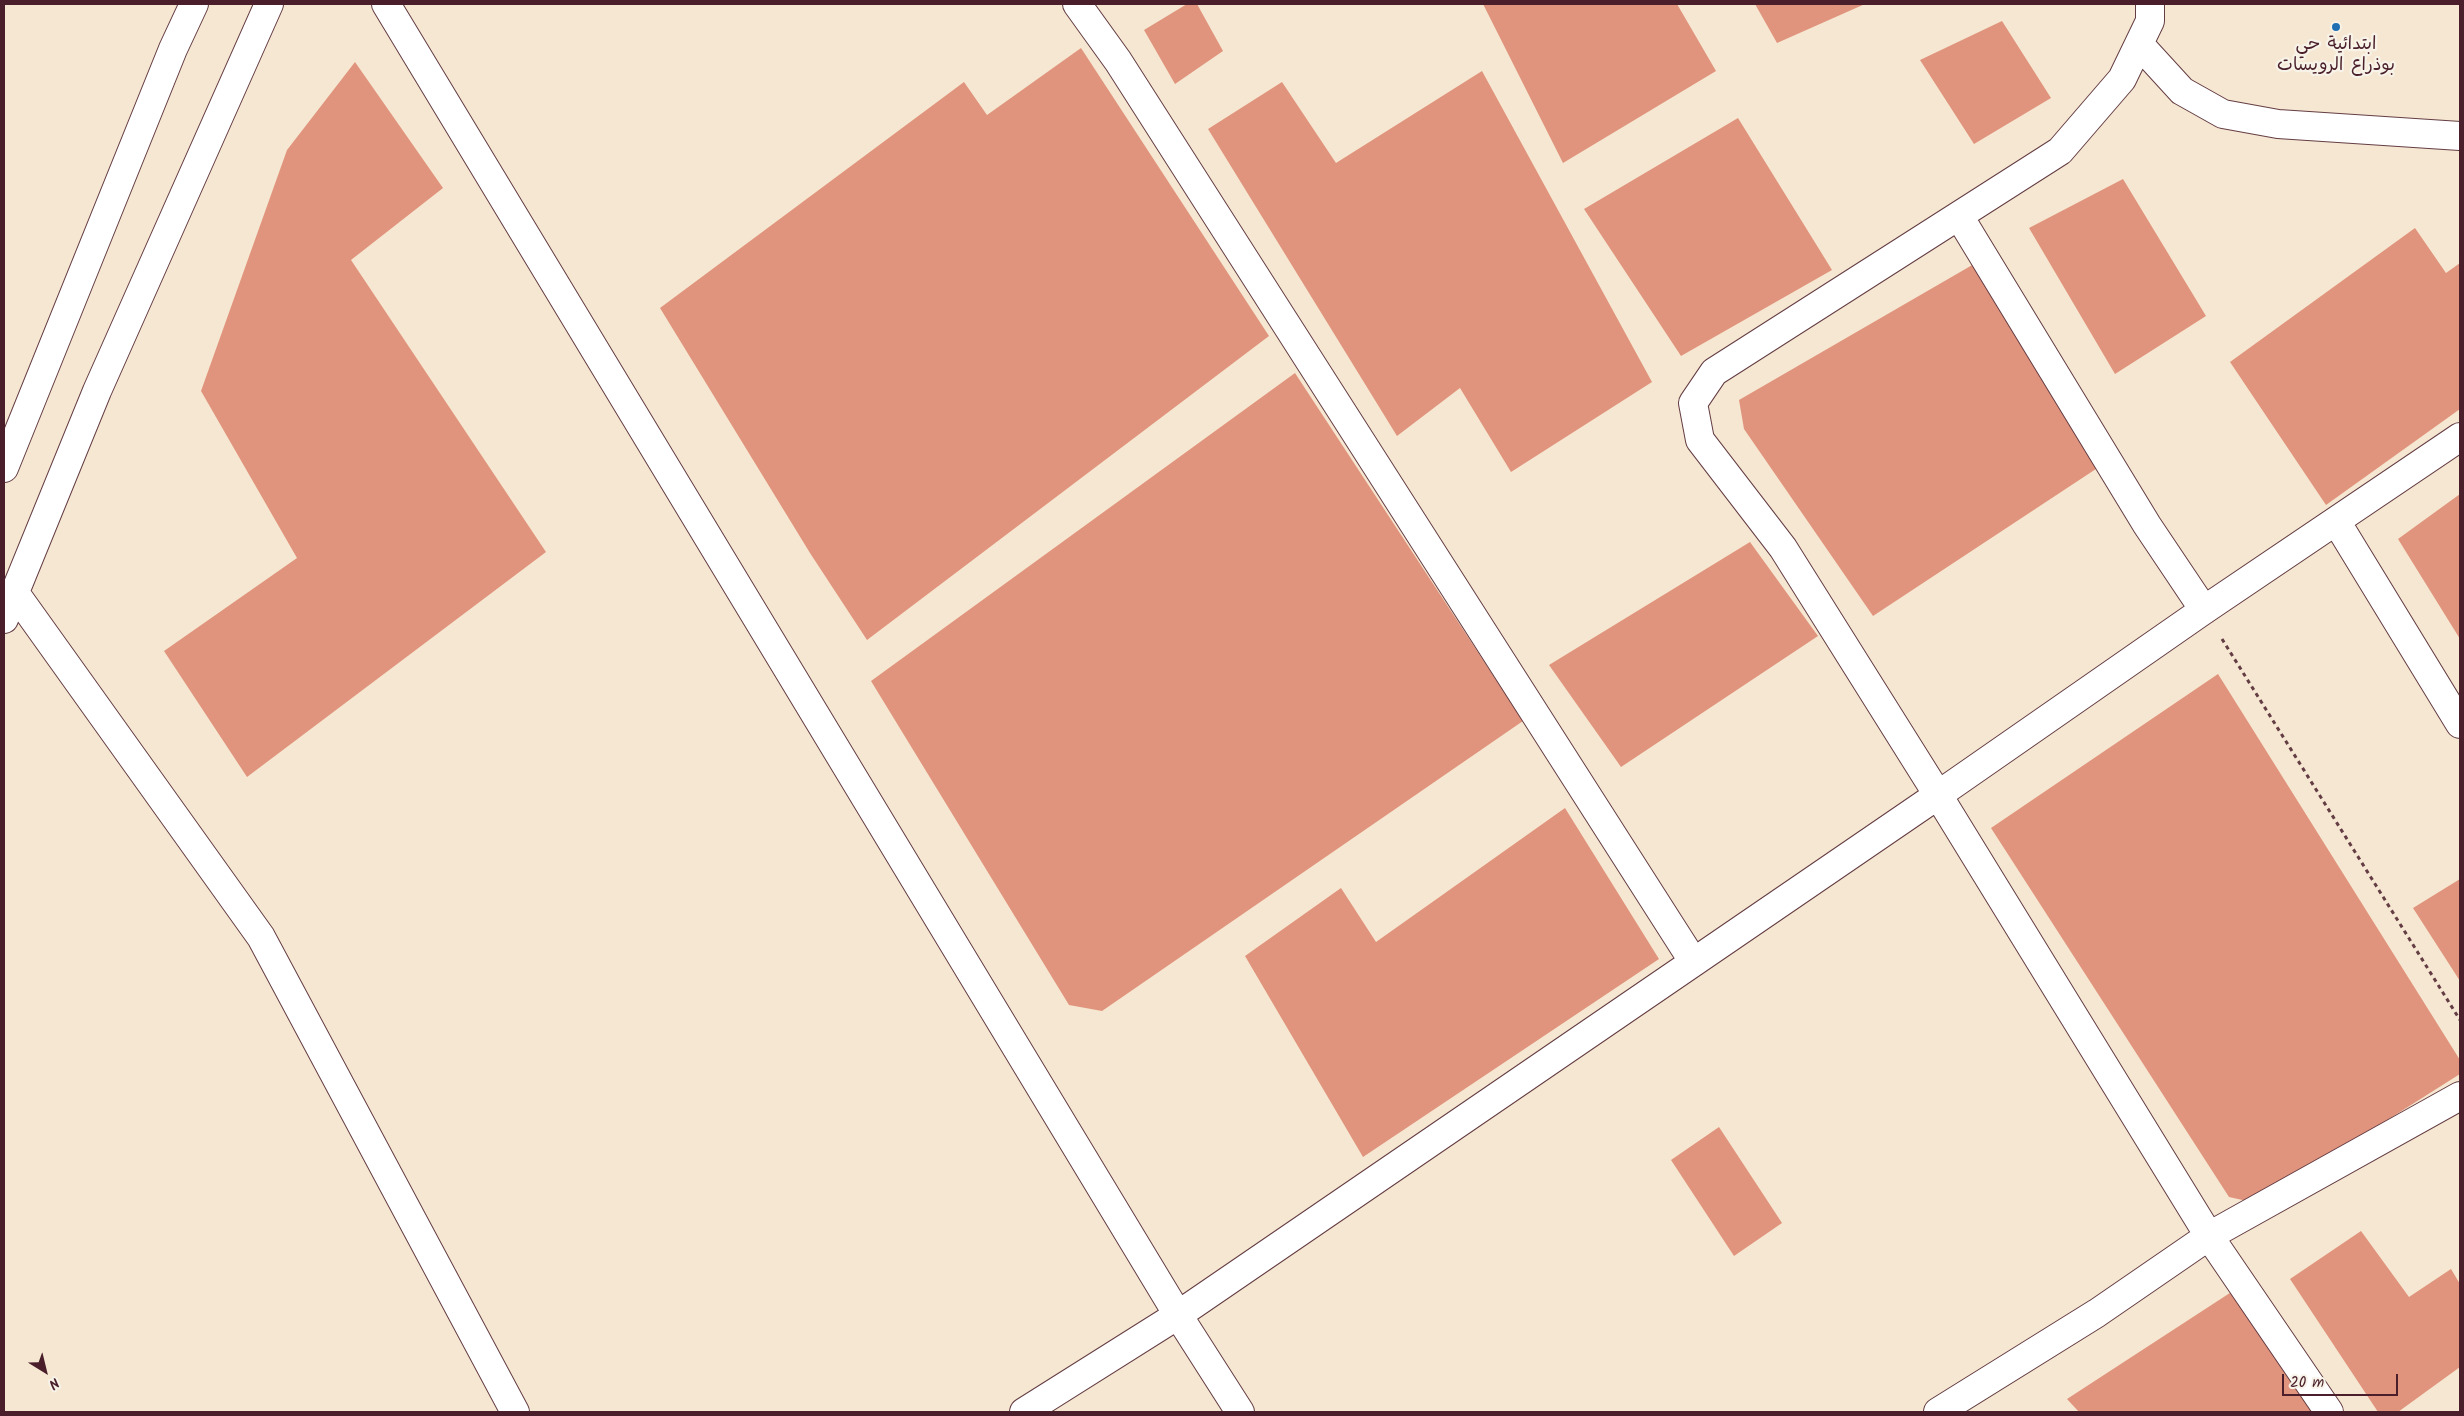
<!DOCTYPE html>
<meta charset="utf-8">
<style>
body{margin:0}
#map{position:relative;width:2464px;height:1416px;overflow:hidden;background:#f5e7d1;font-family:Kalam,sans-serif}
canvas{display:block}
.frame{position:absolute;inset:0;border:5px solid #4a1f2b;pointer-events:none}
.north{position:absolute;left:20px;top:1346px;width:50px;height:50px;-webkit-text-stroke:4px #f7f3e8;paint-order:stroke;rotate:144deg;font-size:14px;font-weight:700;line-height:20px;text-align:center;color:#4a1f2b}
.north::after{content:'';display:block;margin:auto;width:18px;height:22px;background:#4a1f2b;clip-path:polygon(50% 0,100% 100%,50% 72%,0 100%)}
.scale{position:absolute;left:2282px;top:1374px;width:116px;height:22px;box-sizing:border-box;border:2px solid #4a1f2b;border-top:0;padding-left:6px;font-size:15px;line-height:18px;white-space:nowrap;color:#4a1f2b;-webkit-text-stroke:4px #f7f3e8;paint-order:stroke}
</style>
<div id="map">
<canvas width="2464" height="1416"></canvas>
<div class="frame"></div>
<div class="north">N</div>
<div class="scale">20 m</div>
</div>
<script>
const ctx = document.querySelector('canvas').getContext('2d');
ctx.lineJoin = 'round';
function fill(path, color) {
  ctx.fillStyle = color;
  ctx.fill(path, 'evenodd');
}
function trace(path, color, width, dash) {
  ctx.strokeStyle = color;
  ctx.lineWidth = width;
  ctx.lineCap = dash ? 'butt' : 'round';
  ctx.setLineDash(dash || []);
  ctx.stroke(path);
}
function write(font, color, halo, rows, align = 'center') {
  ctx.font = font + ' Kalam,"Playpen Sans Arabic",sans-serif';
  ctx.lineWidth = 4.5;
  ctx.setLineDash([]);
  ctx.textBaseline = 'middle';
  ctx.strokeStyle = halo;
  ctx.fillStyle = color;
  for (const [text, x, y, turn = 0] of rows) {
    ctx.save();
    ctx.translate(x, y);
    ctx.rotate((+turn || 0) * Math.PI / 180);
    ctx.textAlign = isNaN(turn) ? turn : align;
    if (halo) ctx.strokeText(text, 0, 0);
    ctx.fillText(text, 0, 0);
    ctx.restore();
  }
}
fill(new Path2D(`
 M1187,4H1197L1223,51L1175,84L1144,30Z
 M1483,4H1677L1716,71L1563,163Z
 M1755,4H1865L1777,43Z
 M2002,21L2051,98L1974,144L1920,60Z
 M1081,48L1269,336L867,640L810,553L660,308L964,82L987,115Z
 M355,62L443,188L351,260L546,552L247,777L164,651L297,558L201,391L287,150Z
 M1482,71L1652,382L1511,472L1460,388L1397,436L1208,129L1282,82L1336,163Z
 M1738,118L1832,270L1681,356L1584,209Z
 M2123,179L2206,316L2115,374L2029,228Z
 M2415,228L2446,273L2460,263V409L2326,505L2230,362Z
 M1974,264L2102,465L1873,616L1744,429L1739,400Z
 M1295,373L1523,721L1102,1011L1069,1005L871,681Z
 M2460,494V639L2398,539Z
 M1750,542L1818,636L1621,767L1549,665Z
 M2218,674L2460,1060V1074L2256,1203L2229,1197L1991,828Z
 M1565,808L1659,959L1363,1157L1245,956L1341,888L1376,942Z
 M2460,879V981L2413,908Z
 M1719,1127L1782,1223L1734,1256L1671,1160Z
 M2361,1231L2409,1297L2451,1269L2460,1284V1367L2398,1412H2378L2290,1279Z
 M2236,1289L2312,1412H2079L2067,1399Z`), '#e1947d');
const minor = new Path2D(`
 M386,4L1178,1315L1240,1412
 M1077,4L1118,61L1693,961
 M2139,44L2182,91L2223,114L2278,124L2460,136
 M1959,216L2147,525L2204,610
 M4,468L173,49L194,4
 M2336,521L2460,724
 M15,593L261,937L515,1412
 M4,619L97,391L269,4
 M1024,1412L1178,1315L1938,795L1783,548L1700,440L1693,403L1714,372L2060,151L2122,79L2150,21V4
 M1938,1412L2097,1313L2209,1236L2460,1096
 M2329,1412L2209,1236L1938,795L2204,610L2460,437`);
trace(minor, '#643d44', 30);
trace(new Path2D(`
 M2222,639L2460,1020`), '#643d44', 3, [4, 4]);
trace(minor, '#fff', 28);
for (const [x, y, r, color] of [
 [2336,27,5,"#1f6fb2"]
]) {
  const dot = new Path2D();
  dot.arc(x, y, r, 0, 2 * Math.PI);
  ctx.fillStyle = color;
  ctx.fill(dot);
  trace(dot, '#f7f3e8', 2);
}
write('18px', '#4a1f2b', '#f7f3e8', [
 ["ابتدائية حي",2336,46],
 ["بوذراع الرويسات",2336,67]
]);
</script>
